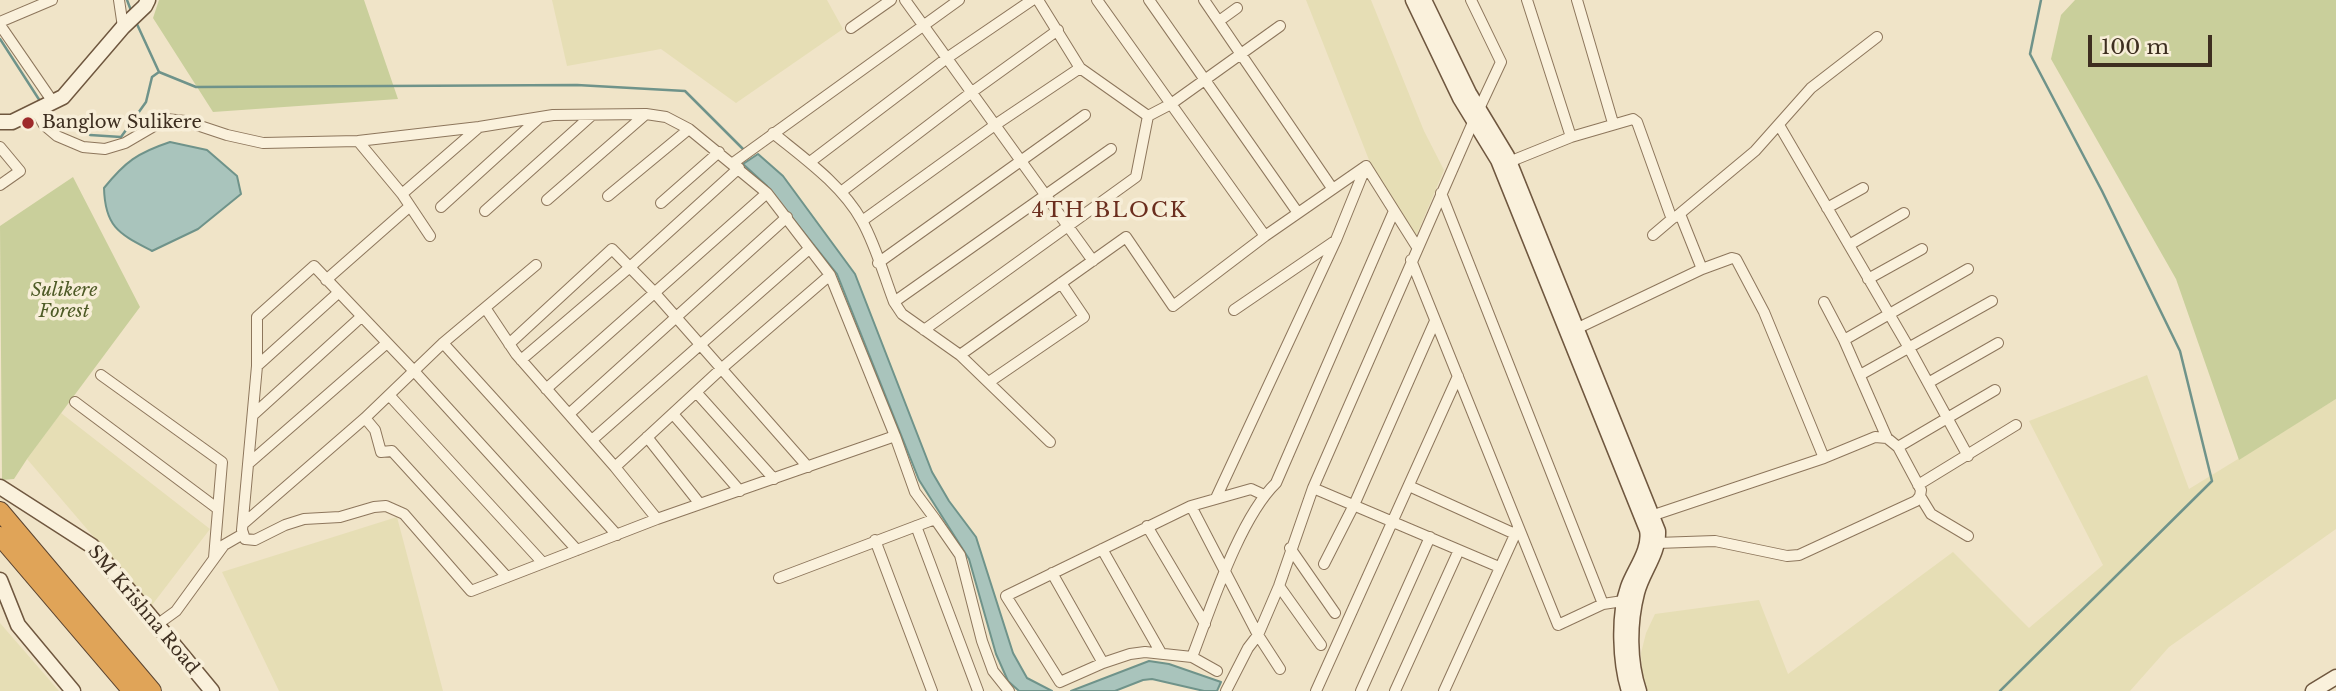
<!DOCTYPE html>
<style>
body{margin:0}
#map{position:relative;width:2336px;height:691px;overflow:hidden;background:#f0e4c8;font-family:"Libre Baskerville",serif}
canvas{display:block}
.scale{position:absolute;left:2088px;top:35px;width:124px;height:32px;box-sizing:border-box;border:4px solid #3d2e20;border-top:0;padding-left:9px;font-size:21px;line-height:24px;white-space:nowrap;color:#3d2e20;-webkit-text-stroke:5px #f7eed8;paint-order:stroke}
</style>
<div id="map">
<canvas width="2336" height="691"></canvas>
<div class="scale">100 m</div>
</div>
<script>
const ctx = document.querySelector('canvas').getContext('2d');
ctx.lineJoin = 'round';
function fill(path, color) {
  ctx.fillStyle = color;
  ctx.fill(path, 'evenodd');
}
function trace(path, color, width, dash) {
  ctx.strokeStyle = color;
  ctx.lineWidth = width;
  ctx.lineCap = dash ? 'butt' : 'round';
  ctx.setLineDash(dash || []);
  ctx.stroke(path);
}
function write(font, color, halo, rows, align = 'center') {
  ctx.font = font + ' "Libre Baskerville",serif';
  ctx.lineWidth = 7;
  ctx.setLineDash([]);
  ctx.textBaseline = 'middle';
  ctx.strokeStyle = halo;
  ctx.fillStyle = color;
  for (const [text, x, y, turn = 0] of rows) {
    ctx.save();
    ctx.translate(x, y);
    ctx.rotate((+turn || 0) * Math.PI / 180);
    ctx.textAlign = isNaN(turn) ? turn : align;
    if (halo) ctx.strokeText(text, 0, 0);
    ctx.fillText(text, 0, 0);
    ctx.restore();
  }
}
fill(new Path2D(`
 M552,0H827L843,29L736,103L661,49L567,66Z
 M1306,0H1371L1424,131L1444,170L1415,239L1371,165Z
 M2147,375L2189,489L2336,399V529L2169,647L2130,691H1646L1642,674L1641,653L1646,633L1655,614L1759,600L1788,674L1953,552L2029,628L2103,565L2029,421Z
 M61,413L210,529L152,605L27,459Z
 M397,517L443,691H279L222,572Z
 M0,623L59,691H0Z`), '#e6deb5');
fill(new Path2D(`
 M159,0H364L398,99L213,112L153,18Z
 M2075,0H2336V399L2239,460L2176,279L2051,59L2061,15Z
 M73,177L140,307L27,459L14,479L2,480L0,226Z`), '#c9cf9b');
const water = new Path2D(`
 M170,142L207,150L237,176L241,194L198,229L152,251C120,234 105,228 104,188C125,162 137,153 170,142Z
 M758,154L783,176L855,274L932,472L949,501L976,537L1013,653L1027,678L1052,691H1019L1008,681L996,654L969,559L919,480L837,274L767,186L743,164Z
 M1149,661L1169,664L1221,682L1217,691H1204L1152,679L1143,680L1115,691H1071Z`);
fill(water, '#a9c4bc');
trace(water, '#6f938a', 2);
trace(new Path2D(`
 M127,0L132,13
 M136,22L159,72L196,87L577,85L685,91L745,151
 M0,39L40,101
 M45,110L53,123
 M90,135L121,137L146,102L152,77L159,72
 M2000,691L2212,481L2180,351L2102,191L2030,54L2041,0`), '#6f938a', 2.5);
const street = new Path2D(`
 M119,0L123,27
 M905,0L1093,261
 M1038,0L1080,68L1148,116L1171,104L1097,0
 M1149,0L1298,213
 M1204,0L1332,188
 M1471,0L1501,62L1479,109
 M1527,0L1571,137
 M1577,0L1613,123
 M1219,21L1237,8
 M0,22L52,0
 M0,25L53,102
 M851,28L891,0
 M36,111L44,125L57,136L83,147L105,149L125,143L166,119L185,121L227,135L263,143L358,141L479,127L553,115L646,114L666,117L689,129L767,193L830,275L895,436L915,492L935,519
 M1779,125L1909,348L1968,456
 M773,133C805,159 842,185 862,221C876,246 884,276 894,302L902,314L960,355L1050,442
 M358,141L402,194L430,236
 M0,147L20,171L0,185
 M810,162L947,58L1032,0
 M1509,162L1571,137L1633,119L1637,122L1670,214L1673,218L1677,216L1755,151L1811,88L1877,37
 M733,163L959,0
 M1366,166L1417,247
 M841,192L972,92L1058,30
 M1441,193L1603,604
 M402,194L478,128
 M608,196L689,129
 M547,200L646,114
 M661,203L719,152
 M441,207L539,118
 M1827,208L1863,188
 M485,211L592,115
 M1680,214L1702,269
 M862,221L995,125L1080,68
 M1653,235L1673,218
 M1265,236L1171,104L1280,26
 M1849,245L1904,213
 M1411,260L1558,625L1603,604L1623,601
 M878,263L1085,115
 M1868,279L1922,249
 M326,280L409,207
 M894,302L1111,149
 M1824,302L1844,340L1887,438
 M486,309L516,354L615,467L657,519
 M1234,310L1335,241
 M1576,329L1702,269L1732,258L1736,259L1764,312L1824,458
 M924,330L1136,177L1148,116
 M1844,340L1968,269
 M443,343L617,535
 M509,344L612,249L653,291L808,467
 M960,355L1126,237L1173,306L1265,236L1366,166
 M521,360L630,267L739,168
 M257,366L338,293
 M101,375L222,462L214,558
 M1860,375L1992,301
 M989,382L1084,317L1061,283
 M1928,383L1998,343
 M546,389L767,193
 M696,392L774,479
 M389,395L543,563
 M75,402L218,509
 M569,414L787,217
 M673,414L740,491
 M253,415L361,317
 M365,418L375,430L381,452L392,451L507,577
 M647,437L700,504
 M592,440L809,249
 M1898,447L1995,390
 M248,464L387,343
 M615,467L721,369L830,275
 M1918,485L2016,425
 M1409,486L1515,534
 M1313,488L1499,567
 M1920,496L1931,514L1968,536
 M1216,498L1336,240L1366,166
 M1191,506L1258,635L1280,669
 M1648,517L1824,458L1875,437L1887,438L1898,447L1921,490L1920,496L1916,501L1799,555L1787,556L1715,541L1657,543
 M243,524L365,418L443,343L536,265
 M916,526L978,691
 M1147,526L1205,624
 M875,540L932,691
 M1290,548L1335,613
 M1102,549L1161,653
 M577,550L414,371L314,266L257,317V366L242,530L245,539L255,540L285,525L304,519L340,517L374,507L386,506L404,514L471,591L657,519L895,436
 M1324,564L1354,505L1435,321
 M1052,573L1103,663
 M779,578L935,519L960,555L982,641L993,671L1009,691
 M1279,586L1321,645
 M158,624L176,611L224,545L243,534
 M1192,657C1211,608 1239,519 1276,483L1394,211
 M1217,671L1192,657L1145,652L1130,654L1103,663L1060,682L1006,596L1191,506L1251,489L1264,495
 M1226,691L1248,648L1258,635L1279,586L1313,488L1474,120
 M1316,691L1458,376
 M1361,691L1430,537
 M1395,691L1459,550
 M1444,691L1518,528`);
const secondary = new Path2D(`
 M1413,0L1460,98L1498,160L1647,530C1651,549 1634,570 1628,587C1618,615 1620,663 1629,691
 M1424,0L1469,93L1507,156L1658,531C1659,554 1642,572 1637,593C1629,624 1629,661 1639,691
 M0,122H12L63,97L123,27L145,6L148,0
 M0,487L92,546L212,691
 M0,580L18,625L73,691
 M2313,691L2336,677`);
const highway = new Path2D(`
 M0,511L152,691
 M0,536L132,691`);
trace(street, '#8d765c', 12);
trace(secondary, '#6f573f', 17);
trace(highway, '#5b4430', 20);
trace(street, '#faf1dc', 10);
trace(secondary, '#faf1dc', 14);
trace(highway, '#e0a458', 18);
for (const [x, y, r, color] of [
 [28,123,7,"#9e2a2b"]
]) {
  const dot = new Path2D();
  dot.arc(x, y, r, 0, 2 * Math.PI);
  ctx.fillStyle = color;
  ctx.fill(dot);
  trace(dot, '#f7eed8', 2.5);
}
write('18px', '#3d2e20', '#f7eed8', [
 ["Banglow Sulikere",42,123]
], 'left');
write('italic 18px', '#4d5a26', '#f7eed8', [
 ["Sulikere",64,291],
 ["Forest",64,312]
]);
write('18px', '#3d2e20', '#f7eed8', [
 ["SM Krishna Road",143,610,50]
]);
ctx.letterSpacing = '2px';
write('21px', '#6b2e1e', '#f7eed8', [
 ["4TH BLOCK",1110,211]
]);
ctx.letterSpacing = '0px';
</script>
